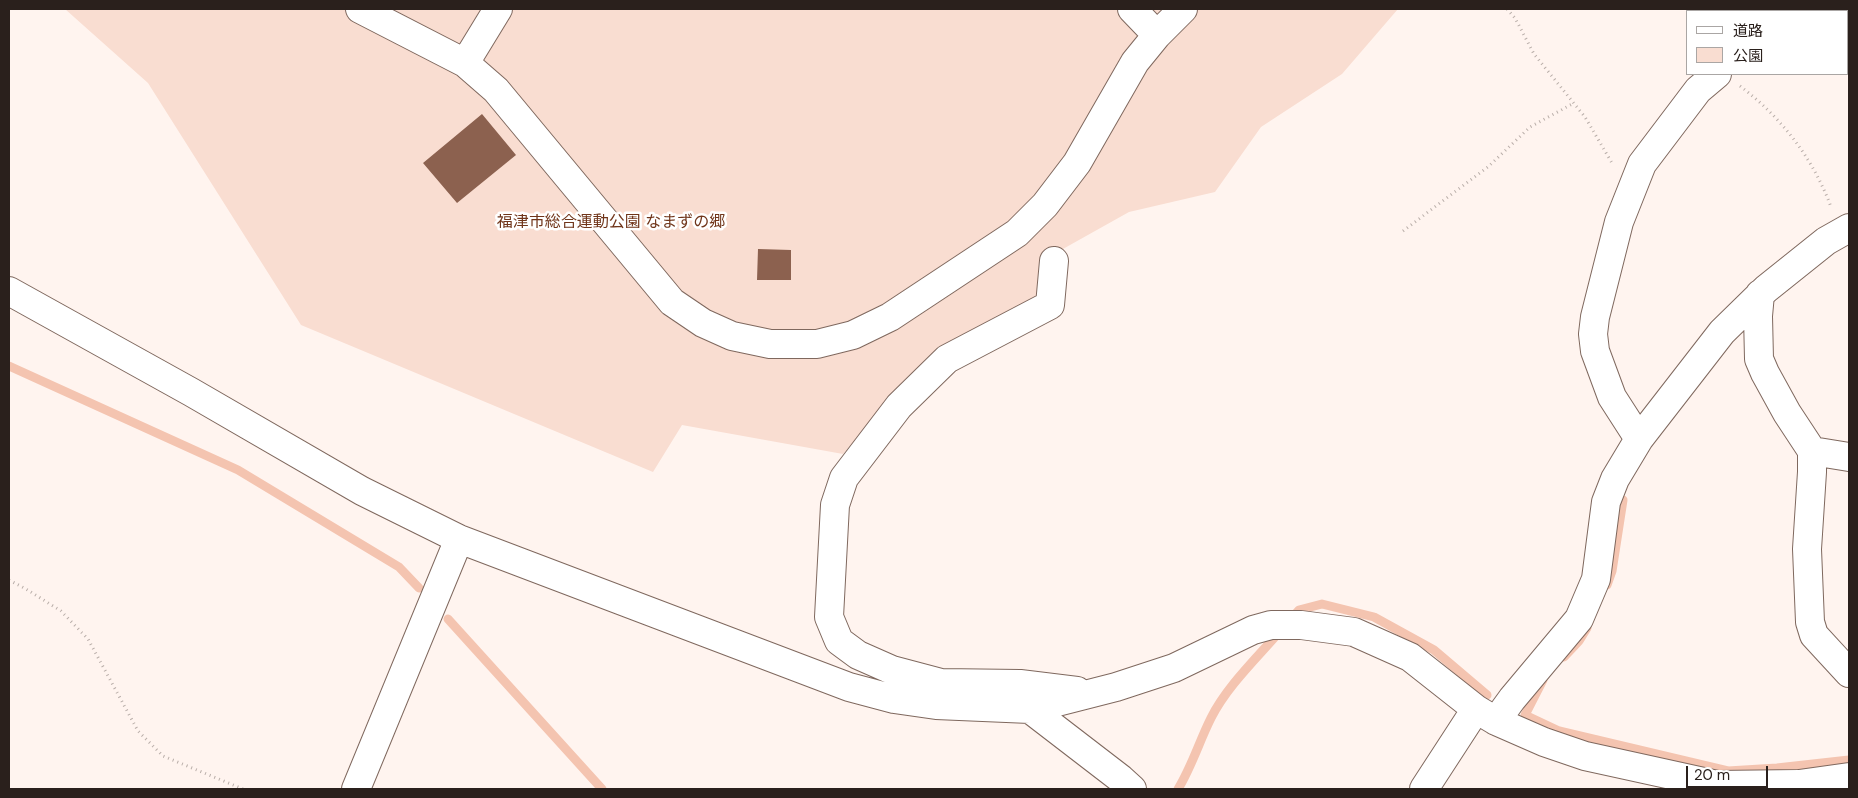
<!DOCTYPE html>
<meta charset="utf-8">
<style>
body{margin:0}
#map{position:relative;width:1858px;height:798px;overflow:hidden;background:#fff4ef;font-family:"DM Sans","Noto Sans JP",sans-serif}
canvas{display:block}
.frame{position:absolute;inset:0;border:10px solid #2a201c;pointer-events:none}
.legend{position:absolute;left:1686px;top:10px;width:162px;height:65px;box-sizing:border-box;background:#fff;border:1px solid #aaa6a4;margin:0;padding:6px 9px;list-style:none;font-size:15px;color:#2a201c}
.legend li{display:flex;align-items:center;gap:10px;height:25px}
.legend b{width:25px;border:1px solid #aaa6a4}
.scale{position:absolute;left:1686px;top:766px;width:82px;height:22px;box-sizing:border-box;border:2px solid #2a201c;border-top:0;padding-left:6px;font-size:15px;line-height:18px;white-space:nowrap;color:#2a201c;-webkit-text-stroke:4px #fff;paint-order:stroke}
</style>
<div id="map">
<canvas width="1858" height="798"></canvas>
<div class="frame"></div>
<ul class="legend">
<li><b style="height:6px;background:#fff"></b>道路</li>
<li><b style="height:14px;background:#f9ddd1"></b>公園</li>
</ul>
<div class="scale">20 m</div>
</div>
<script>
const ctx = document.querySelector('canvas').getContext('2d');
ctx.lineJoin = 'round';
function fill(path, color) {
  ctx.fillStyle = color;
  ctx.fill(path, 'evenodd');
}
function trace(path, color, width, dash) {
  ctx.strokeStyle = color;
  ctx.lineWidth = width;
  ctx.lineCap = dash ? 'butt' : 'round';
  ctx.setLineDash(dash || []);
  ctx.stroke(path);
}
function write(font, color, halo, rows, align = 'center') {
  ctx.font = font + ' "DM Sans","Noto Sans JP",sans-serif';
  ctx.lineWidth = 5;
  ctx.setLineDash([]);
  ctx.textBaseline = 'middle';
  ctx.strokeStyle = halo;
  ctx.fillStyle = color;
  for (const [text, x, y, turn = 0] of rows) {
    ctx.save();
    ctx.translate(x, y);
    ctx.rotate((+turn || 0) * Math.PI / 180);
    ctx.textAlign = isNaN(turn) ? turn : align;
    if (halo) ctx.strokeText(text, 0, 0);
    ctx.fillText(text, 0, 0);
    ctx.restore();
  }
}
fill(new Path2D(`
 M65,9H1398L1342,74L1261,127L1215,192L1129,212L1045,259L1042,294L949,345L903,386L843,454L682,425L653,472L301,325L148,83Z`), '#f9ddd1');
trace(new Path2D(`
 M9,366L238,470L399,567L419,588
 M1607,585L1612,571L1623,500
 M448,619L602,789
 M1291,619L1299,610L1322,604L1374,617L1434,650L1487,695
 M1564,657L1579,641L1587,628
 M1543,680L1525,715L1559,731L1728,771L1777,768L1849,760
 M1178,789C1192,766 1199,742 1211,718C1227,686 1257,658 1281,630`), '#f4c4b0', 9);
fill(new Path2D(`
 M482,114L516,155L457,203L423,163Z
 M758,249L791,250V280H757Z`), '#8c614f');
const street = new Path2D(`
 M360,9L465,63L496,90L672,302L703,323L732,336L770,344H817L853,335L890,317L1017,233L1045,205L1077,163L1135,62L1157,35L1183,9
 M1132,9L1157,35
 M1782,11L1784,9
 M465,63L498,9
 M1054,261L1050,305L947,359L899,406L844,478L835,505L829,617L839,641L858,655L892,670L941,683L1020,684L1077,691
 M9,291L191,392L362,491L459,539L849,687L894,699L936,705L1030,709L1116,687L1174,668L1253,630L1271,625H1301L1354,632L1410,657L1476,709L1496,721L1544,742L1585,756L1717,785L1799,784L1849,777
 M1760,294L1758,316L1759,359L1765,373L1787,413L1812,451V472L1807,549L1810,622L1814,635L1849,673
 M1639,439L1612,397L1595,351L1593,334L1595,317L1619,222L1642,164L1698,90L1717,74
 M1812,451L1849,457
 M1030,709L1121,779L1132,789
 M1496,721L1512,699L1579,619L1596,579L1606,502L1615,479L1639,439L1722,332L1766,289L1826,241L1849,228
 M356,789L459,539
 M1424,789L1476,709`);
trace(street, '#7f685e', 30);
trace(new Path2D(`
 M1507,9L1515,18L1534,54L1585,117L1612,163
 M1740,86C1781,117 1813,158 1831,207
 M1403,231L1489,166L1530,127L1574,103
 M9,580L26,589L61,611L88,639L138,731L163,756L243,789`), '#b9aea9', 3, [1, 4]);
trace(street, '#fff', 28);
write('16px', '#70351a', '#fff', [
 ["福津市総合運動公園 なまずの郷",611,223]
]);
</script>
